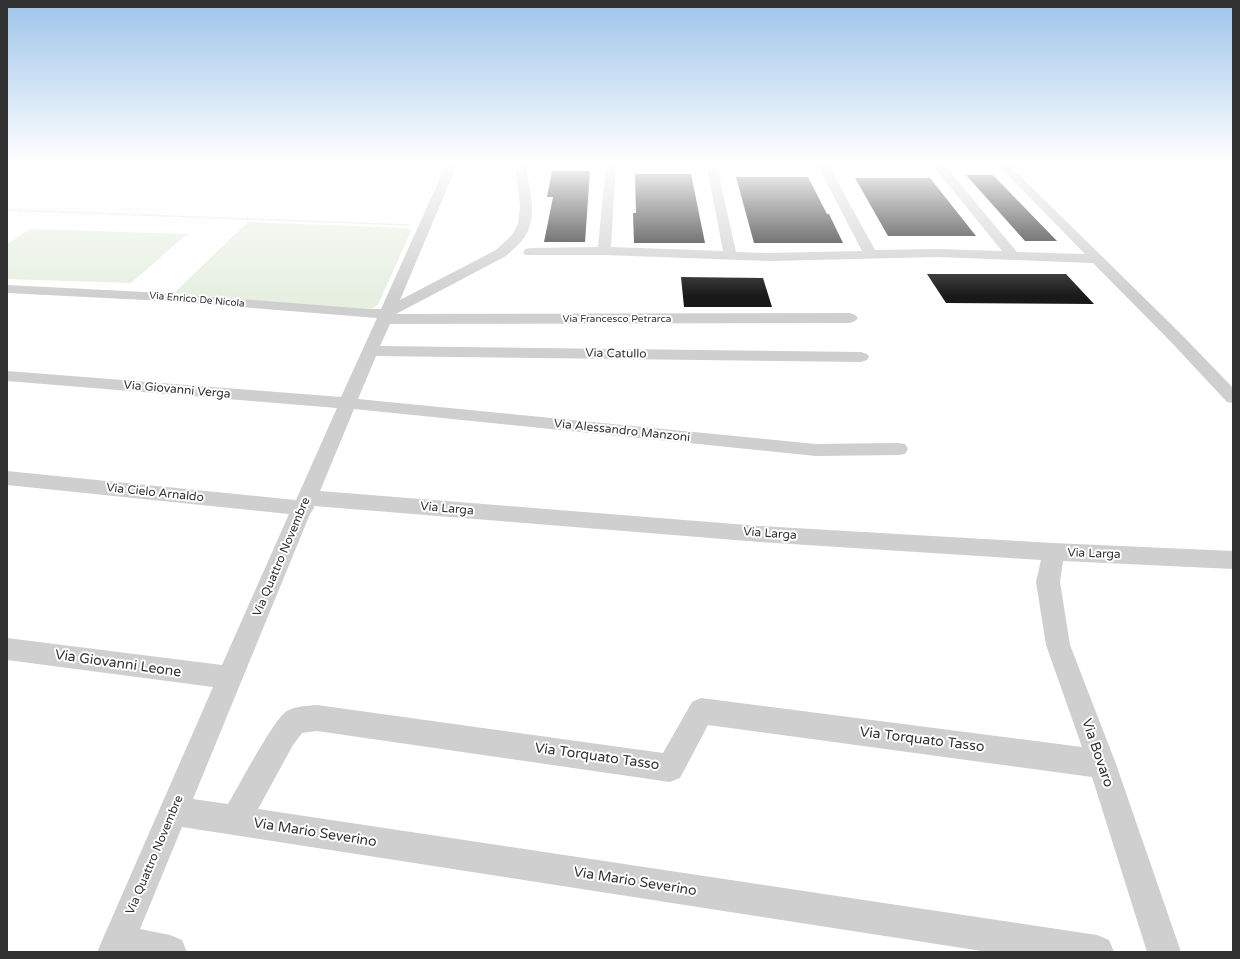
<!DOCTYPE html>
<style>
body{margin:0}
#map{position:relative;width:1240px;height:959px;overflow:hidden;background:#fff;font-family:"Varela Round",sans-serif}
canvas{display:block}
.frame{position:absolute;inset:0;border:8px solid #323232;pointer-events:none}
</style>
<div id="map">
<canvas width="1240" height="959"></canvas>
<div class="frame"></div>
</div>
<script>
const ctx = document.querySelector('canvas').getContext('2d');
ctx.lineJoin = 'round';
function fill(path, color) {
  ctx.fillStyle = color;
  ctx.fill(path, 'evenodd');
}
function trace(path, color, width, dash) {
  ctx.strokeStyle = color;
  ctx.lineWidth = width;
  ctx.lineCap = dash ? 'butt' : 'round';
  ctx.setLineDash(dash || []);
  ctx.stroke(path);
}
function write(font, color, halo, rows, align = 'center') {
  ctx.font = font + ' "Varela Round",sans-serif';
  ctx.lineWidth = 4;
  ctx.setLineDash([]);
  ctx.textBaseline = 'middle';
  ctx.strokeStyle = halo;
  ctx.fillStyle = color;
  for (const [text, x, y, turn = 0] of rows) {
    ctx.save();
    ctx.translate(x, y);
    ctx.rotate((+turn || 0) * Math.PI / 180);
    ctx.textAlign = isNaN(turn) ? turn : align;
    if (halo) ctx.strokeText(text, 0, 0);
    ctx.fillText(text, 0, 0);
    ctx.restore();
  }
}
fill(new Path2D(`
 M248,222L406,228L411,229V231L378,305L371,309L365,310L174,293Z
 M30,229L187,234L131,283L7,279V244Z`), '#e6efe0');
fill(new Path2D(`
 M552,171H590L585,242H544L553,197H547Z
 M635,174H691L705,243H634L633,213H636Z
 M966,175H993L1057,241H1025Z
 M736,177H808L827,214H829L843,243H754Z
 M855,178H930L976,236H888Z
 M927,274H1066L1094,304L946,303Z
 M681,277L763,278L772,307H684Z`), '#191919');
trace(new Path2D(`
 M7,210L410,225`), '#cfcfcf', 1.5, [1, 1]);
fill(new Path2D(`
 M326,162H533L532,164L526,165C529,189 539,217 524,238C519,245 512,250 506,256L396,314L850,313L855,315L858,318L855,321L850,323L390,324L380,346L861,352L867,354L869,357L867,360L861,362L376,356L358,399L816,444L898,443L905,444L908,449L905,454L898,455L816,456L354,409L320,491L760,526L1053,543L1233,551V569L1063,561L1060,582L1070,645L1116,764L1181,952H1147L1092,777L708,725L680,778L670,782L317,731L302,733L293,745L258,809L1097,935L1109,940L1114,952H988L182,827L140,929L170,935L182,940L187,952H97L213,687L7,660V638L222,665L289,514L7,485V471L296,500L337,408L7,381V371L341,397L377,318L165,301L7,293V285L165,293L368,309H381L446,165H331ZM457,165H515L520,206L518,223L513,234L496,250L400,300ZM314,506L760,542L1041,560L1036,582L1046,645L1082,747L701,698L692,702L663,753L317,705C307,706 296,706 287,711C274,718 238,788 228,804L193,799L310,514L314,508Z
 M606,162H616L611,247L723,251L706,162H716L736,252L769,253L862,251L818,166L729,165L724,162H1233V166L1011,167L1184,337L1233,388V403L1227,402L1172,343L1093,263L938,257L769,261L604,255H525L523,252L525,249L530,248L598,247ZM829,166L934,167L1002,251L938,249L875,250ZM946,167H1000L1085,254L1017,252Z`), '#cfcfcf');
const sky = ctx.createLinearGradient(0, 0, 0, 296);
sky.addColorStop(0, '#9dc4ea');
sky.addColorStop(0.55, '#fff');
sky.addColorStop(1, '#ffffff00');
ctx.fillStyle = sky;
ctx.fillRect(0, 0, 1240, 296);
write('10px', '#323232', '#fff', [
 ["Via Enrico De Nicola",197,300,5],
 ["Via Francesco Petrarca",617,319]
]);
write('12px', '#323232', '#fff', [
 ["Via Catullo",616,354,1],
 ["Via Giovanni Verga",177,390,5],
 ["Via Alessandro Manzoni",622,431,6],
 ["Via Cielo Arnaldo",155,493,6],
 ["Via Larga",447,509,5],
 ["Via Larga",770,534,4],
 ["Via Larga",1094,554,2],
 ["Via Quattro Novembre",282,557,-67],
 ["Via Quattro Novembre",155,855,-67]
]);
write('14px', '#323232', '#fff', [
 ["Via Giovanni Leone",118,664,8],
 ["Via Torquato Tasso",922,740,7],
 ["Via Bovaro",1097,753,71],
 ["Via Torquato Tasso",597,757,8],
 ["Via Mario Severino",315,833,9],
 ["Via Mario Severino",635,882,9]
]);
</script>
